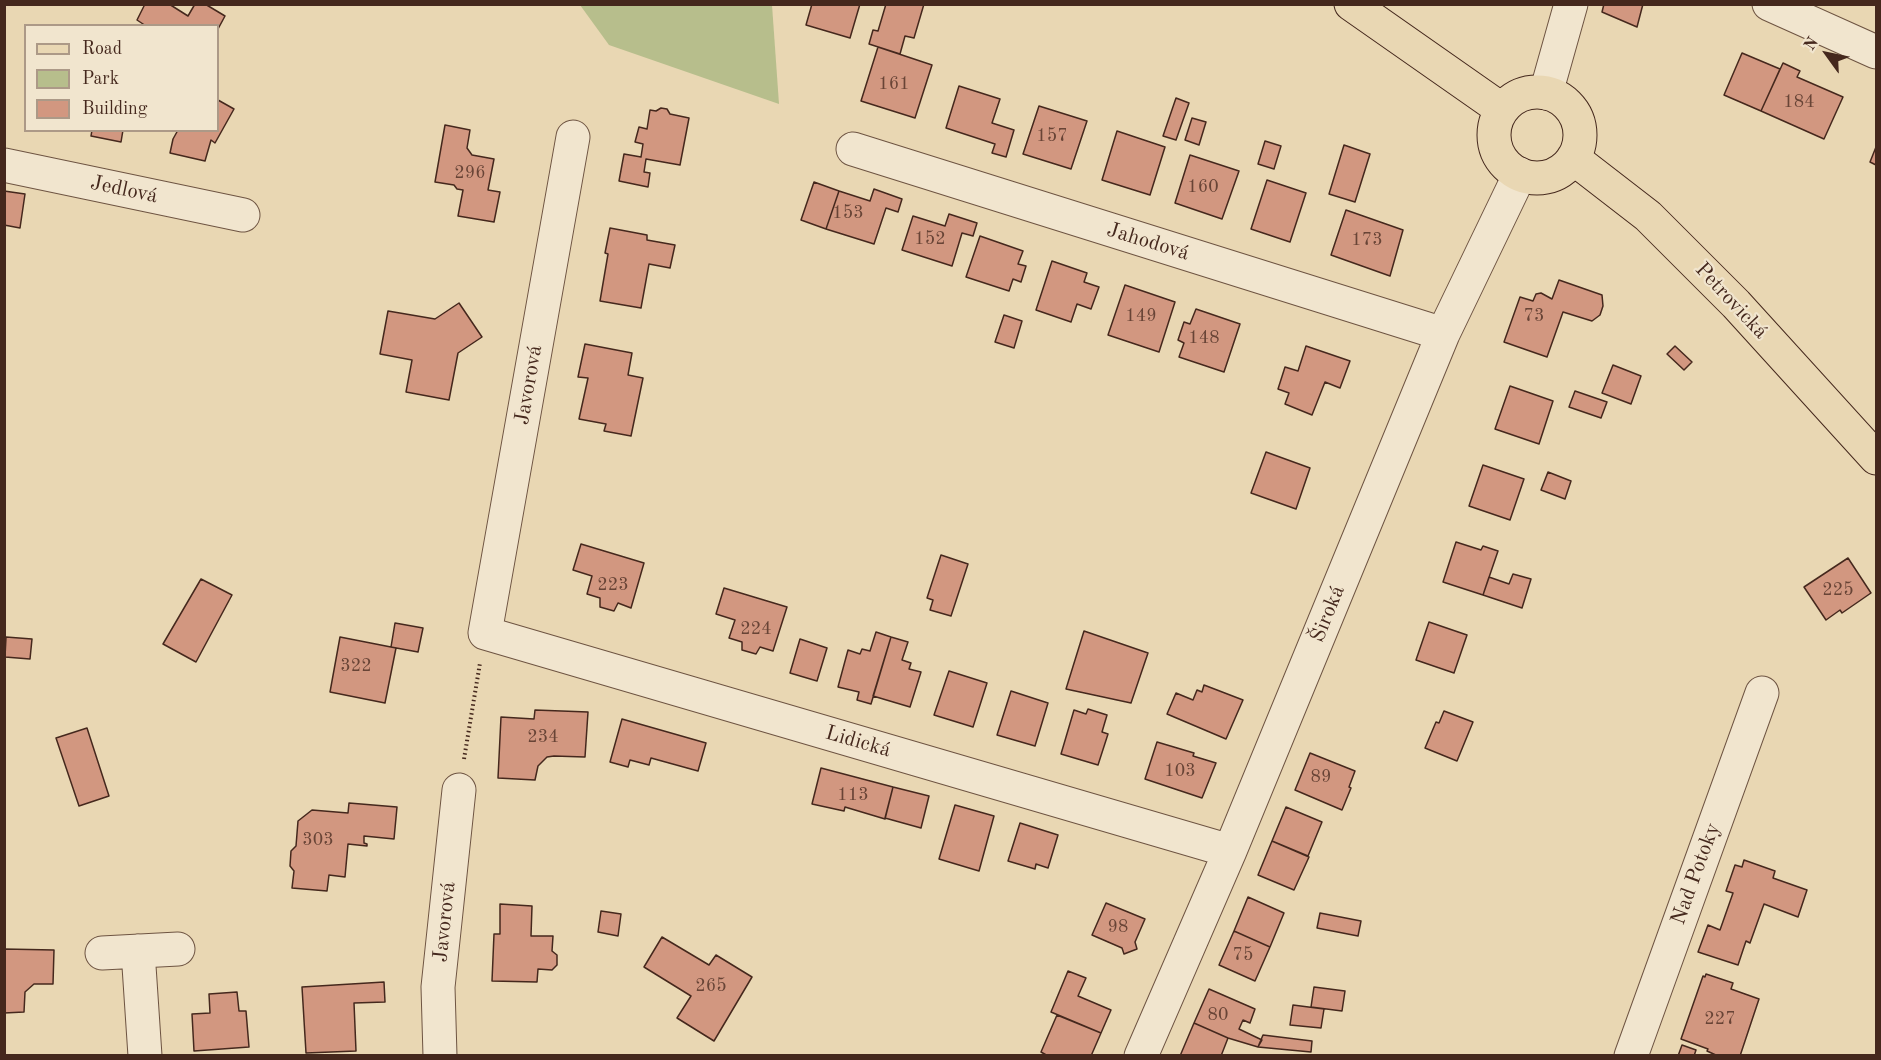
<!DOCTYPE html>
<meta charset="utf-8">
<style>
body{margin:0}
#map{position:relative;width:1881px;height:1060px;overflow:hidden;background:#e9d7b3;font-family:"Old Standard TT",serif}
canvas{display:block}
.frame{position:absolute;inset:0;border:6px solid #45281d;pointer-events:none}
.legend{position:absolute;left:24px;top:24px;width:195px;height:108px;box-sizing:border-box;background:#f1e5ce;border:2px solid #ac9987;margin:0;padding:8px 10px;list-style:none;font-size:18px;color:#45281d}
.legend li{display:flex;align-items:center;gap:12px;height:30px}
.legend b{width:30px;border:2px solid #ac9987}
.north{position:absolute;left:1797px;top:24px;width:60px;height:60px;-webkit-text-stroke:4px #f1e5ce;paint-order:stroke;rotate:303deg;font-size:16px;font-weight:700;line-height:24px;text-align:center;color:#45281d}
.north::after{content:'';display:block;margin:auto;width:21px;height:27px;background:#45281d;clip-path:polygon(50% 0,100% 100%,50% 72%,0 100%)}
</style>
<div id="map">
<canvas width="1881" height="1060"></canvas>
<div class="frame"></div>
<ul class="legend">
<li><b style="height:8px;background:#e9d7b3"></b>Road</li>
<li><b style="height:16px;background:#b7be8c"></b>Park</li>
<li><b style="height:16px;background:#d29780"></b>Building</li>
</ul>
<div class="north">N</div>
</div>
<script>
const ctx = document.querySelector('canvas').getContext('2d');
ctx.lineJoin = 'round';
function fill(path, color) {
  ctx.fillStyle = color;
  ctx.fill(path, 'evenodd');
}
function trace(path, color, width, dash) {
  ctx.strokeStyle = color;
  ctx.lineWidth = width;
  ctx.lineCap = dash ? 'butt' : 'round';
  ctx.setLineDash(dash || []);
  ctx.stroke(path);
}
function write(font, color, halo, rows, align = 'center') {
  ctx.font = font + ' "Old Standard TT",serif';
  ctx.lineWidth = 4.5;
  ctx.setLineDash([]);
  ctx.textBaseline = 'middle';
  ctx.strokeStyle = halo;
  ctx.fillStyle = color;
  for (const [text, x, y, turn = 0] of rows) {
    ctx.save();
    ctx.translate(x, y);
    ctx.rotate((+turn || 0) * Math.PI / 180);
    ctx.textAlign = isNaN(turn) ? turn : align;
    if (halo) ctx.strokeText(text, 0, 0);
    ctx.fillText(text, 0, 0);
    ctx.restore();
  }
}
fill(new Path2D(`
 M580,5H772L779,104L609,45Z`), '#b7be8c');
const building = new Path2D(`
 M145,4H169L188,16L195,4H205L225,16L218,29V26H146L137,20Z
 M812,4H860L850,38L806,25Z
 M886,4H924L914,38L905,36L900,54L869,44L873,30L878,31Z
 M1604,4H1643L1637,27L1602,12Z
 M878,47L932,65L915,118L861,101Z
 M1742,53L1780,69L1761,111L1724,95Z
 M1783,63L1800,71L1797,77L1843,97L1824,139L1761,111Z
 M959,86L1000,99L992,123L1014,130L1006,157L992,153L995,144L946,128Z
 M1176,98L1189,103L1176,140L1163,136Z
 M218,100L234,109L215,143L211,140L205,161L170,153L173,139L178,130H218Z
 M1039,106L1087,121L1071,169L1023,154Z
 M661,108L667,109L670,114L689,118L680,165L646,159L644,172L650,173L648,187L619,181L624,154L641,157L643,144L635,142L639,127L647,129L650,110L656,111Z
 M1192,118L1206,122L1199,145L1185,140Z
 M445,125L470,130L467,148L472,155L494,159L488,190L500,192L494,222L458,216L463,190L457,189L454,185L435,182Z
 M92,130H123L121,142L91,136Z
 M1117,131L1165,147L1150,195L1102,180Z
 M1265,141L1281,146L1274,169L1258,164Z
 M1344,145L1370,154L1355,202L1329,194Z
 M1876,147V165L1870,162Z
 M1190,155L1239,171L1222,219L1175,203Z
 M1267,180L1306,193L1290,242L1251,229Z
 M814,182L839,191L826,229L801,220Z
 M874,189L902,199L898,212L886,208L874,244L826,229L839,191L870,201Z
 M4,191L25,194L20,228L4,225Z
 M1346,210L1403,230L1390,276L1331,255Z
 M949,214L977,223L973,236L962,233L952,266L902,250L913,216L945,226Z
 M610,228L647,235V240L675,245L670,268L649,264L641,308L600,301L608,254L605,253Z
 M980,236L1023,251L1018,264L1026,266L1021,282L1013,279L1009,291L966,277Z
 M1052,261L1087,273L1084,282L1099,287L1091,309L1077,304L1071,322L1036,310Z
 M1559,280L1602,295L1603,306L1600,315L1592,321L1563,312L1547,357L1504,342L1520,297L1533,301L1536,294L1541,293L1552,299Z
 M1125,285L1175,302L1159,352L1108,335Z
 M459,303L482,337L458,353L449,400L406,392L412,360L380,354L388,311L435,319Z
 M1196,309L1240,324L1224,372L1179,357L1184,343L1178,340L1184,322L1190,324Z
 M1004,315L1022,321L1014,348L995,342Z
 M585,344L632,353L628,375L643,378L631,436L604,431L606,424L579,419L588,378L578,377Z
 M1306,346L1350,361L1340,388L1325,382L1312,415L1285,404L1289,393L1278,389L1285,367L1298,371Z
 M1675,346L1692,362L1684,370L1667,354Z
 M1613,365L1641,376L1631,404L1602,393Z
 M1510,386L1553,401L1539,444L1495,429Z
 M1575,391L1607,402L1601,418L1569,407Z
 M1266,452L1310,468L1296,509L1251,493Z
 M1483,465L1524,479L1510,520L1469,506Z
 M1548,472L1571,481L1565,499L1541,490Z
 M1456,542L1481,550L1483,546L1498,551L1483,595L1443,582Z
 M581,544L644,563L631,608L618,603L614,611L600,607V598L587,594L592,576L573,570Z
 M941,555L968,564L951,616L930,610L933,600L927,598Z
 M1848,558L1871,593L1842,613L1840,610L1826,620L1804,587Z
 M1513,574L1531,579L1522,608L1483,595L1489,577L1509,584Z
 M201,579L232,595L196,662L163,644Z
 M724,588L787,607L773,651L760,647L756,654L742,650V642L729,638L735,620L716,614Z
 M1429,622L1467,635L1454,673L1416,660Z
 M395,623L423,628L418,652L391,647Z
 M1084,631L1148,653L1131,703L1066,689Z
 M876,632L891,637L871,704L857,700L859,692L838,687L848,650L860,654L862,649L870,651Z
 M6,637L32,639L30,659L5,657Z
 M340,637L396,648L385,703L330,692Z
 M891,637L908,642L902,660L911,663L909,669L921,672L910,707L873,696Z
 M800,639L827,648L817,681L790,673Z
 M949,671L987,683L973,727L934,715Z
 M1204,685L1243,700L1226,739L1167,714L1176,693L1193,700L1197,690L1202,692Z
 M1011,691L1048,703L1035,746L997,735Z
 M1088,709L1107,715L1102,732L1108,734L1098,765L1061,754L1074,710L1086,714Z
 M535,710L588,712L585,757L554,756L547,757L538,766L535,780L498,778L501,717L534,719Z
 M1444,711L1473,722L1457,761L1425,748L1436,722L1439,723Z
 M622,719L706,743L698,771L651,758L649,765L630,760L628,767L610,762Z
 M87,728L109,796L79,806L56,738Z
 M1157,742L1194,753L1193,756L1216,763L1202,798L1145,779Z
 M1310,753L1355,771L1349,787L1351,788L1342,810L1295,790Z
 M821,768L893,787L885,819L845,807L844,811L812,804Z
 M893,787L929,796L921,828L885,818Z
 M349,803L397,807L394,839L364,836V843L367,844V846L348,844L345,877L329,875L327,891L292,888L294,871L290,866L291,851L296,846L298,821L312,810L348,813Z
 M955,805L994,816L979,871L939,859Z
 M1286,807L1322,822L1308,856L1272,841Z
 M1020,823L1058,835L1048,868L1036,864L1035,869L1008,861Z
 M1272,841L1309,857L1294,890L1258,875Z
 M1744,860L1775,871L1773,878L1807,890L1798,917L1764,904L1750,943L1746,941L1738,965L1698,952L1708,925L1720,930L1733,893L1726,891L1735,865L1742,867Z
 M1248,897L1284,913L1270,947L1234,931Z
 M1106,903L1145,919L1135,942L1137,949L1124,954L1122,948L1092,935Z
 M500,904L532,906L531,936H553L552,951L557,955V965L552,970L538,969L537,982L492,981L494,934H500Z
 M601,911L621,914L618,936L598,932Z
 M1320,913L1361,921L1358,936L1317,928Z
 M1234,931L1270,947L1255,981L1219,965Z
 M662,937L709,965L716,955L752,977L714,1041L677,1018L691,996L644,967Z
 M4,949L54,950L53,984H34L25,992L24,1012L4,1013Z
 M1068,971L1086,978L1078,996L1111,1010L1101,1033L1051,1012Z
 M1706,974L1733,983L1731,989L1759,999L1740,1056H1718L1707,1051L1708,1049L1681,1039L1703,976L1705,977Z
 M384,982L385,1002L354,1003L356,1051L306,1053L302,987Z
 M1314,987L1345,991L1342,1011L1311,1007Z
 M1209,989L1255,1009L1250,1023L1243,1020L1239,1029L1262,1040L1258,1047L1228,1038L1194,1023Z
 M237,992L239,1011H246L249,1047L194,1051L192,1014L210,1013L209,994Z
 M1293,1005L1324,1009L1321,1028L1290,1025Z
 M1057,1015L1101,1033L1091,1056H1048L1041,1052Z
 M1194,1023L1228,1038L1221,1056H1180Z
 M1263,1035L1312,1041L1311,1052L1258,1047Z
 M1682,1045L1696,1050L1694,1056H1678Z`);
fill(building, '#d29780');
trace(building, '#45281d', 1.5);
const minor = new Path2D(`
 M1769,4L1876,52
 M1546,93L1571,4
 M573,137L485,633L1230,851
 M853,149L1443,334
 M4,165L243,215
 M138,951L145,1056
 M102,953L178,949
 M440,1056L438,987L459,790
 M1141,1056L1230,851L1443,334L1520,174
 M1631,1056L1762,693`);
const major = new Path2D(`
 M1351,4L1501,109
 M1494 135a43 43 0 1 1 86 0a43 43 0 1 1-86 0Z
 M1573,158L1648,216L1736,304L1876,458`);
trace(minor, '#6e5442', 35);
trace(major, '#45281d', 35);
trace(new Path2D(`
 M464,759L480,663`), '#45281d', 4, [1.5, 3]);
trace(minor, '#f1e5ce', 33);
trace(major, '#e9d7b3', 33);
write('18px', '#684436', null, [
 ["161",894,84],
 ["184",1799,102],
 ["157",1052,136],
 ["296",470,173],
 ["160",1203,187],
 ["153",848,213],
 ["152",930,239],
 ["173",1367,240],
 ["149",1141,316],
 ["73",1534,316],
 ["148",1204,338],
 ["223",613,585],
 ["225",1838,590],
 ["224",756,629],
 ["322",356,666],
 ["234",543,737],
 ["103",1180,771],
 ["89",1321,777],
 ["113",853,795],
 ["303",318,840],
 ["98",1118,927],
 ["75",1243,955],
 ["265",711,986],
 ["80",1218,1015],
 ["227",1720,1019]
]);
write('21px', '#45281d', '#f1e5ce', [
 ["Jedlová",124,190,12],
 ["Jahodová",1148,242,17],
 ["Petrovická",1731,301,47],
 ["Javorová",529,385,-80],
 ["Široká",1328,614,-68],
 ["Lidická",858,742,16],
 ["Nad Potoky",1696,874,-70],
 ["Javorová",445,922,-84]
]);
</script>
